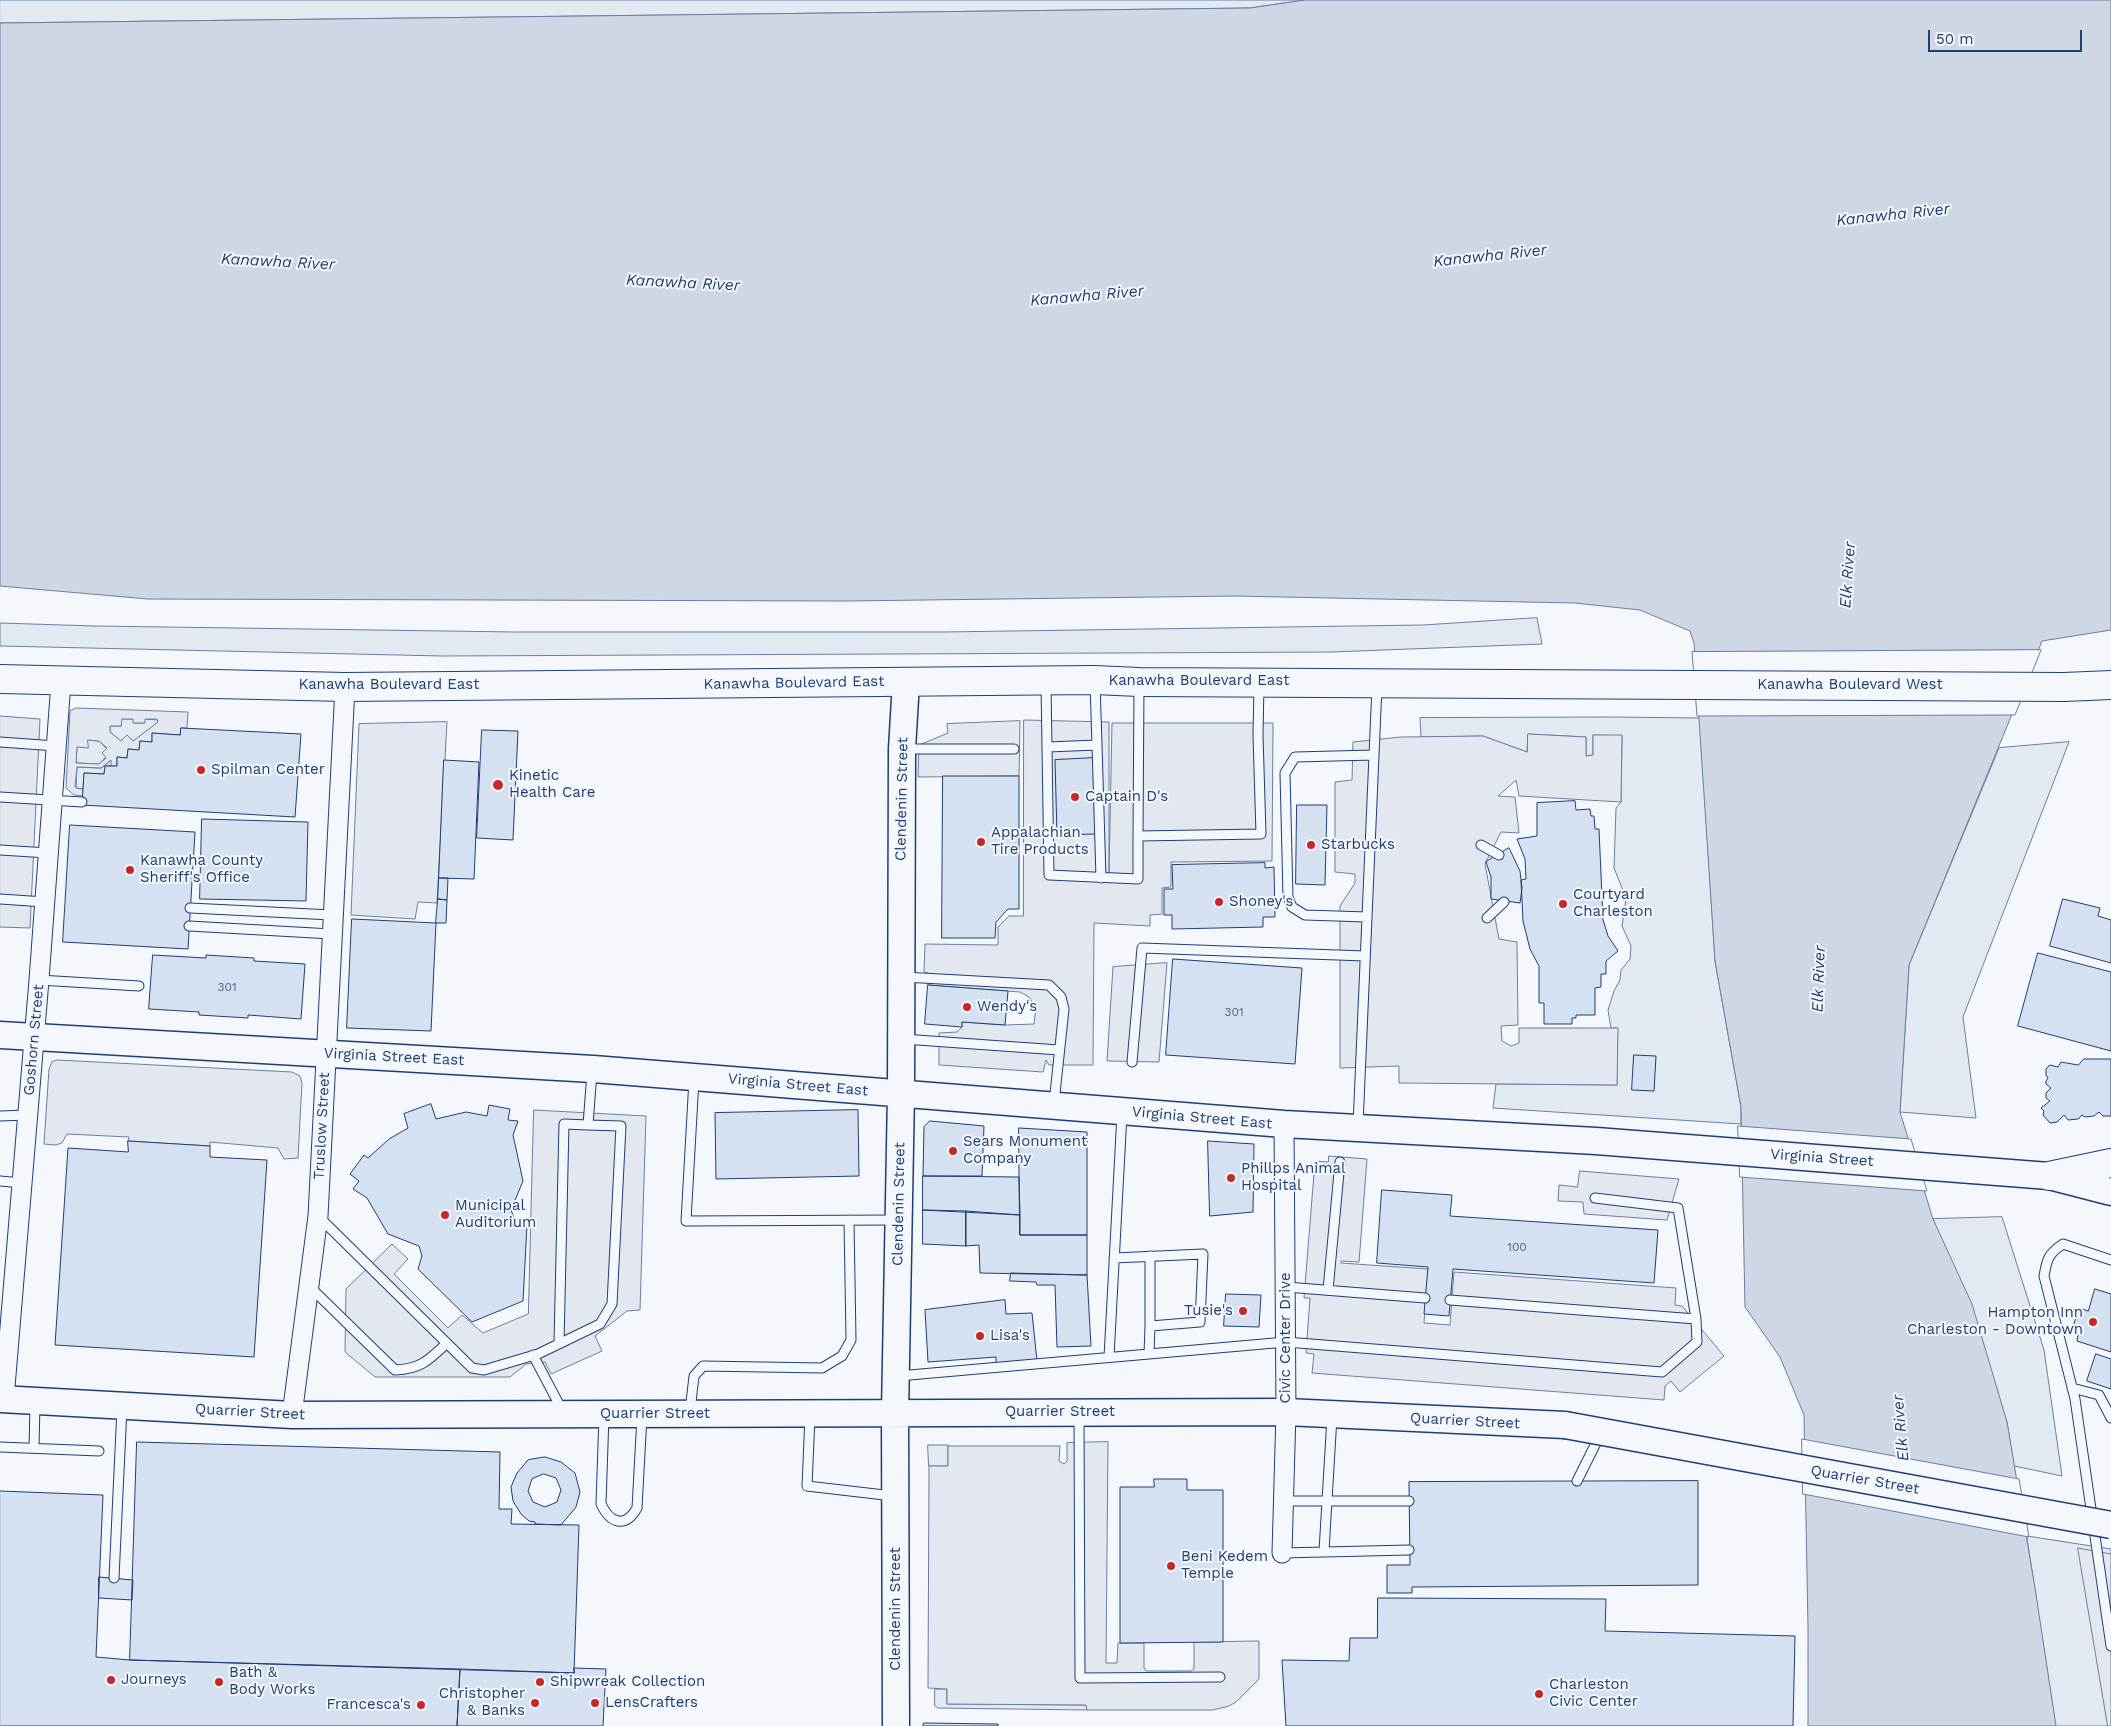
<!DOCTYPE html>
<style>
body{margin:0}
#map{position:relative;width:2111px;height:1726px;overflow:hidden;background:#f4f7fb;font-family:"Work Sans",sans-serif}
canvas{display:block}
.scale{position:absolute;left:1928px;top:30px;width:154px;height:22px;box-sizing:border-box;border:2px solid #1d3f73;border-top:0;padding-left:6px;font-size:15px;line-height:18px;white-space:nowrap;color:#1d3f73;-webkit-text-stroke:4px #f4f7fb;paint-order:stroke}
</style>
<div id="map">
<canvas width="2111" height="1726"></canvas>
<div class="scale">50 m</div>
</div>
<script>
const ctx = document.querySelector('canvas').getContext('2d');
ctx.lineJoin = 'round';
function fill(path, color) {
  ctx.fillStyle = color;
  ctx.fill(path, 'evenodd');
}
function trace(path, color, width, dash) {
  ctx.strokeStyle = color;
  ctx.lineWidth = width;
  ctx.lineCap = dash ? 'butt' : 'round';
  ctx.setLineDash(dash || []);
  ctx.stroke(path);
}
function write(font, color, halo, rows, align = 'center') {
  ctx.font = font + ' "Work Sans",sans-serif';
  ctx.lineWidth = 4;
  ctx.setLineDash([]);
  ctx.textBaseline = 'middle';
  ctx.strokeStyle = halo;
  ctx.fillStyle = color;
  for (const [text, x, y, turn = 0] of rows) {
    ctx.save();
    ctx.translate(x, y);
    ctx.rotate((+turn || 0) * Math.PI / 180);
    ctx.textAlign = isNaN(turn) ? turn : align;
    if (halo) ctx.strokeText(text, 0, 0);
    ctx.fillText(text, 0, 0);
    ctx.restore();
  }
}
const green = new Path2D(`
 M0,0H1305L1250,8L0,23Z
 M1537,618L1542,644L1331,652L442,656L0,646V623L95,626L516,632H943L1423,625Z
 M1612,717L1700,718L1715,961L1741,1107V1124L1493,1108L1496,1084L1617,1085V1028H1611L1608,1010L1614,991L1620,980L1621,970L1630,959L1631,946L1622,926L1626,898L1614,868L1616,808L1621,802L1622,736L1593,735V755L1586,756V737L1528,734L1527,752L1483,736L1421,737L1420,718Z
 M121,719H133L134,723H144L145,719L158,720V723L133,741H121L110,732V726H121Z
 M88,740L99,741L107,749L106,757L99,764L76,763L77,747Z
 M2069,742L1963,1017L1976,1118L1900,1112L1909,965L1999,748Z
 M112,760L111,766H105L104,774L84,773L83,789L76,788L77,767L101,768Z
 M2002,1217L2044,1350L2062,1476L2014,1466L2007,1422L1933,1219Z
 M928,1445H948V1466H929Z
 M2027,1536L2111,1549V1726H2056Z
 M935,1689H947V1704L1087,1705V1710L938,1708L935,1706Z`);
fill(green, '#e3e9f0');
trace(green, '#687fa3', 1);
const parking = new Path2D(`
 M77,708L188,712L187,728H181L180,735L152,733V742L140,741L139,750L128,749L127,758L117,757V766H111V760L101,768L77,767L75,786L76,788L83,789V796L74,795L66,788L70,711ZM122,719H133V723H145V719H156L158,720L157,723L133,741L127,735L121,741L110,732V726H121ZM88,740L99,741L107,748L102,753L106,758L99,764L76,763L77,747L88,748Z
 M0,716L40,719L30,928L0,927Z
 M1024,720L1109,722V875L1112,723H1273L1272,861L1171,862V887L1162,888V914L1150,915V926L1094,923L1093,1065H1049L1046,1060L1043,1072L939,1065V1033L957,1032L962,1027V1022L1005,1025L1034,1024L1036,1007L1029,997L1020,992L928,985V973L924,972L925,944L998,945V927L1009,916H1023Z
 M1020,721L1019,776L918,777L919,745L948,733L947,724Z
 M447,722L437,903L418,902L415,919L351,915L359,724Z
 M1528,734L1586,737V756L1593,755V735H1622L1621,802L1519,796L1516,780L1498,796L1515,797L1519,833L1501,832L1485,864L1499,939L1517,942L1518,1025L1501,1026L1502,1041L1511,1046L1519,1043V1028H1618L1617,1085L1399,1083V1066L1340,1068V906L1355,883V874L1335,872V782L1352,780L1353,742L1401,737L1483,736L1527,752Z
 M1167,963L1159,1062L1107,1061L1113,967Z
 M57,1060L292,1072L300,1076L302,1083L298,1158L284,1159L278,1148L210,1142V1146L128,1141L129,1137L67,1134L62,1143L56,1145L44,1144L49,1069L52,1062Z
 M534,1110L646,1116L640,1310L627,1311L595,1336L602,1351L551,1374L545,1362L526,1364L510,1377H375L345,1352L346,1289L392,1244L408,1259L394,1274L448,1328L462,1315L483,1333L528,1314Z
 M1329,1156L1367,1159L1359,1262L1341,1261V1263L1428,1269L1424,1323L1450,1325L1454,1272L1676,1288L1675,1305L1682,1306L1724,1356L1680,1392L1671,1381L1665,1386L1664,1400L1312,1373L1314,1354L1306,1353L1310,1298H1304L1315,1161L1328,1162Z
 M1580,1171L1679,1179L1667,1220L1584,1214L1583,1202L1558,1201L1559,1185L1577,1187Z
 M1108,1442L1106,1663H1117L1118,1643H1144V1668L1146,1671H1191L1194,1669V1642L1259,1641V1679L1236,1702L1229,1706L1213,1710H1087L1086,1705L947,1704V1689L928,1688L929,1466H948V1446H1060L1059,1461L1064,1464L1067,1461V1443Z
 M2078,1548L2111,1554V1726H2108Z`);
fill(parking, '#e3e8f0');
trace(parking, '#687fa3', 1);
const water = new Path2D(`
 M1305,0H2111V630L2042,641L1909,965L1900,1112L1933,1219L1972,1304L2007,1422L2035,1588L2056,1726H1808V1627L1804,1415L1780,1357L1745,1307L1741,1107L1715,961L1694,643L1690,631L1640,610L1575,603L1234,596L847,601L148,599L0,586V23L1250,8Z`);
fill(water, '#cfd7e4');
trace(water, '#687fa3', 1);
const pier = new Path2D(`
 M2041,650L2015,715L1697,716L1692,652Z
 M1738,1126L1911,1139L1927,1191L1740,1177Z
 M1802,1439L2019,1479L2029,1537L1803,1494Z`);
fill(pier, '#f4f7fb');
trace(pier, '#687fa3', 1);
const building = new Path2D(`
 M181,728L301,734L295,817L82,805L84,773L104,774L105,766H117V757L127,758L128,749L139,750L140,741L152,742V733L180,735Z
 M482,730L518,731L513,840L477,838Z
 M1094,758L1095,834L1057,835L1055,760Z
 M444,760L479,762L474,879L439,878Z
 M943,776H1019V909H1008L996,922L995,938H942Z
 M1575,801L1576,810L1590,809L1591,816H1594L1595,829H1599L1603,920L1608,936L1618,951L1606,961V974H1601V987L1595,988V1015H1576V1018H1572V1024H1544V1003H1539V966L1530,949L1523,921L1521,880L1526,879L1525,859L1517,839L1537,836V803Z
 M1297,805H1327L1325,885L1296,884Z
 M202,819L308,822L306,901L200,899Z
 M70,825L195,832L188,949L63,942Z
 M1509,848L1520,871L1522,888L1520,903L1491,899V877L1486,862Z
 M1265,863V868L1274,867L1275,917H1263V927L1172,929V915H1164V889H1173L1172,865Z
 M439,878H448L447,900L438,899Z
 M438,899L447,900L446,923H436Z
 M2063,899L2100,908L2098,916L2111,920V963L2050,946Z
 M352,919L436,923L431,1031L347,1028Z
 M2038,953L2111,972V1051L2018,1026Z
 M153,955L206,958V955L254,958V961L305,964L301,1019L248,1015V1018L199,1015V1012L149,1009Z
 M1173,959L1302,968L1295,1064L1166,1055Z
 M928,985L1008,991L1005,1025L962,1022V1027L925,1024Z
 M1634,1055L1656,1056L1654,1091L1632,1090Z
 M2084,1059H2111V1116H2103L2099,1112L2094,1116L2085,1117L2082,1115L2078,1119L2068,1120L2064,1115L2057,1122L2050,1123L2043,1115L2044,1111L2041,1108L2050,1101L2046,1098V1093L2051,1088L2046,1084V1081L2048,1078L2046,1075V1069L2050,1065L2058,1067L2061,1062L2078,1065Z
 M431,1104L436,1119L466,1112L487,1116L489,1105L510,1109L508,1120L518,1121L513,1135L523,1181L511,1210L515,1220L527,1225L523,1301L472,1322L418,1269L422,1256L419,1246L388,1234L367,1198L353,1189L359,1181L350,1174L364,1155L368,1158L389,1139L408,1128L404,1114Z
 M858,1110L859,1176L716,1179L715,1113Z
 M930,1121L984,1126L982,1176H923L924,1127Z
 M1019,1128L1087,1132V1235H1020Z
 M128,1141L210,1146V1157L267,1160L254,1357L55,1345L68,1148L128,1152Z
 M1208,1141L1254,1144L1253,1212L1210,1216Z
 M923,1176L1019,1177L1020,1215L923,1210Z
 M1382,1190L1452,1195L1450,1216L1658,1230L1654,1283L1453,1269L1449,1316L1424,1314L1428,1267L1377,1263Z
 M923,1210L966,1211V1246L923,1244Z
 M966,1211L1020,1215V1235H1087V1275L980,1273L979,1245L966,1246Z
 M1011,1273L1087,1275L1091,1346L1057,1347L1055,1285H1037L1036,1282L1010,1281Z
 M2095,1289L2111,1294V1352L2077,1341L2078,1335L2071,1333L2079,1308L2088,1311Z
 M1226,1294L1261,1295L1259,1327L1224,1326Z
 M1005,1300L1006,1314L1032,1313L1037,1361L996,1365V1357L928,1362L925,1310Z
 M2096,1354L2111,1359V1389L2087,1381Z
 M137,1442L500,1452L499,1509H512L511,1524L579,1525L574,1673L130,1660Z
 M545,1457L561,1462L575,1473L580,1492L576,1507L561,1525L535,1524V1522L529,1521L521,1514L513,1501L511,1487L517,1473L528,1460ZM544,1474L556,1478L561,1490L557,1502L545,1507L533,1502L528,1491L532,1479Z
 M1154,1479H1187V1490H1223V1642L1120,1643V1487H1154Z
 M1698,1481V1585L1412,1587V1593H1387V1565H1410L1409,1482Z
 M0,1491L103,1495L96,1657L130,1660L460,1669L457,1726H0Z
 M99,1577L133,1580L132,1600L99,1598Z
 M1378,1598L1606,1599L1605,1631L1795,1636L1793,1726H1286L1282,1660L1349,1661L1350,1638H1377Z
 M574,1668L606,1669L603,1726H457L460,1669L574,1673Z
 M924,1723L998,1724V1726H923Z`);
fill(building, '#d5e0f0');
trace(building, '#1d3f73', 1);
const lane = new Path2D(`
 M1046,684L1049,875L1138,879V836
 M1139,685L1138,836L1261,834L1258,735L1259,684
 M0,742L56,746
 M1097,745L1101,878
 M1048,747L1097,745L1095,683
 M904,749H1014
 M0,797L82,802
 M1481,845L1499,855
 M0,850L48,853
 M0,899L45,902
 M190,908L332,915
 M1367,917L1305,915L1292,907L1288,897L1285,773L1295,757L1374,755
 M1487,918L1504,902
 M189,926L332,934
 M904,977L1049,985L1061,997L1064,1009L1054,1103
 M39,980L139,986
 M903,1039L1059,1050
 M1132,1062L1142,948L1365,956
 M694,1079L686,1221L896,1220
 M0,1116L27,1115
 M1358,1125L1377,686
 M0,1181L22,1183
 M1595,1198L1678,1208L1696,1319
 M318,1216L472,1368L484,1370L538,1354L600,1324L612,1304L621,1126L588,1125L592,1072
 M1114,1258L1203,1254L1200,1322L1150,1326V1256
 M2111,1260L2063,1244C2048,1254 2047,1259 2044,1276L2075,1399L2111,1646
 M310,1287L395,1370C421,1369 429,1360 447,1343
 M1286,1287L1425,1298
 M1328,1290L1340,1162
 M559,1343L564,1124L588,1125
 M1149,1354L1150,1326
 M533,1355L562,1410
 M1109,1357L1122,1114
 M898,1376L1286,1342L1662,1372L1697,1342L1696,1319L1450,1300
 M2072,1388L2099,1395L2111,1418
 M690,1411L694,1376L703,1366L822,1368L842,1356L851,1340L849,1220
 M604,1415L601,1504C610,1523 625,1529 637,1508L642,1416
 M1079,1415L1080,1678L1220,1677
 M810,1416L807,1486L893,1496
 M0,1447L99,1451
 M34,1448L35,1403
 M1577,1481L1601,1433
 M1284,1501H1409
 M1324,1551L1332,1417
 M1282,1553L1409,1550
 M114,1578L122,1408`);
const street = new Path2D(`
 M4,1399L39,980L61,682
 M292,1415L318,1216L345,687
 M1282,1553L1286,1412L1284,1124`);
const secondary = new Path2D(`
 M0,1035L593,1069L1284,1124L1596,1141L2049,1176L2111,1192
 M0,1399L292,1415L1286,1412L1565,1425
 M896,1726L895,1413L901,1093L902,749L906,682`);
const primary = new Path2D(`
 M0,679L345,687L1094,680L1139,682L2064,687L2111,685`);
const highway = new Path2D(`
 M2049,1176L2111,1163`);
trace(lane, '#1d3f73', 11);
trace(street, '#1d3f73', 21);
trace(secondary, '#1d3f73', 29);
trace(primary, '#1d3f73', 30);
trace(highway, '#1d3f73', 30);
trace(lane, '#f4f7fb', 9);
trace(street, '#f4f7fb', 19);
trace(secondary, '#f4f7fb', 26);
trace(primary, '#f4f7fb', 28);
trace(highway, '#f4f7fb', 28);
const secondaryBridge = new Path2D(`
 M1565,1425L2111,1525`);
trace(secondaryBridge, '#1d3f73', 29, []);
trace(secondaryBridge, '#f4f7fb', 26);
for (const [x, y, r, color] of [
 [201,770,5,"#c62828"],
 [498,785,6,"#c62828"],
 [1075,797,5,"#c62828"],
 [981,842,5,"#c62828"],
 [1311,845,5,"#c62828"],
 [130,870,5,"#c62828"],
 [1219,902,5,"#c62828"],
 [1563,904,5,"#c62828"],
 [967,1007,5,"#c62828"],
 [953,1151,5,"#c62828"],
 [1231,1178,5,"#c62828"],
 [445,1215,5,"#c62828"],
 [1243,1311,5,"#c62828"],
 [2093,1322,5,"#c62828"],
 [980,1336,5,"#c62828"],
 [1171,1566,5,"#c62828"],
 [111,1680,5,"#c62828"],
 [219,1682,5,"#c62828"],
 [540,1682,5,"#c62828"],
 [1539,1694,5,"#c62828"],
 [535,1703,5,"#c62828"],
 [595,1703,5,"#c62828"],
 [421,1705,5,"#c62828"]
]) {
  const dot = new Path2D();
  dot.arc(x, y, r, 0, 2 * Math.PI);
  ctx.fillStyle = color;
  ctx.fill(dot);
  trace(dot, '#f4f7fb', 2);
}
write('12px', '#4b6792', null, [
 ["301",227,987],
 ["301",1234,1012],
 ["100",1517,1247]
]);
write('15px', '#1d3f73', '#f4f7fb', [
 ["Kanawha Boulevard East",1199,681],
 ["Kanawha Boulevard East",794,683,-1],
 ["Kanawha Boulevard East",389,685],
 ["Kanawha Boulevard West",1850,685],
 ["Clendenin Street",902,799,-89],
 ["Goshorn Street",34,1040,-85],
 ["Virginia Street East",394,1057,3],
 ["Virginia Street East",798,1085,5],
 ["Virginia Street East",1202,1118,5],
 ["Truslow Street",322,1126,-87],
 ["Virginia Street",1822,1158,4],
 ["Clendenin Street",899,1204,-89],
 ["Civic Center Drive",1286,1338,-90],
 ["Quarrier Street",250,1412,3],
 ["Quarrier Street",1060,1412],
 ["Quarrier Street",655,1414],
 ["Quarrier Street",1465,1421,3],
 ["Quarrier Street",1865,1480,10],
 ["Clendenin Street",896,1609,-90]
]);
write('15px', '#1d3f73', '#f4f7fb', [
 ["Spilman Center",211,770],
 ["Kinetic",509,776],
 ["Health Care",509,793],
 ["Captain D's",1085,797],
 ["Appalachian",991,833],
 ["Tire Products",991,850],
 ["Starbucks",1321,845],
 ["Kanawha County",140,861],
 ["Sheriff's Office",140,878],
 ["Courtyard",1573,895],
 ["Charleston",1573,912],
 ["Shoney's",1229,902],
 ["Wendy's",977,1007],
 ["Sears Monument",963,1142],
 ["Company",963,1159],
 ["Phillps Animal",1241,1169],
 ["Hospital",1241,1186],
 ["Municipal",455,1206],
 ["Auditorium",455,1223],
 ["Tusie's",1233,1311,"right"],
 ["Hampton Inn",2083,1313,"right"],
 ["Charleston - Downtown",2083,1330,"right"],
 ["Lisa's",990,1336],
 ["Beni Kedem",1181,1557],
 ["Temple",1181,1574],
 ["Bath &",229,1673],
 ["Body Works",229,1690],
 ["Journeys",121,1680],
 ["Shipwreak Collection",550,1682],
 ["Charleston",1549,1685],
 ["Civic Center",1549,1702],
 ["Christopher",525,1694,"right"],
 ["& Banks",525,1711,"right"],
 ["LensCrafters",605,1703],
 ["Francesca's",411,1705,"right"]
], 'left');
write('italic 16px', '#1d3f73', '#f4f7fb', [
 ["Kanawha River",1893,215,-6],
 ["Kanawha River",1490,256,-6],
 ["Kanawha River",278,262,3],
 ["Kanawha River",683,283,3],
 ["Kanawha River",1087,296,-5],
 ["Elk River",1848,575,-86],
 ["Elk River",1819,979,-88],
 ["Elk River",1901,1428,-95]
]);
</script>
